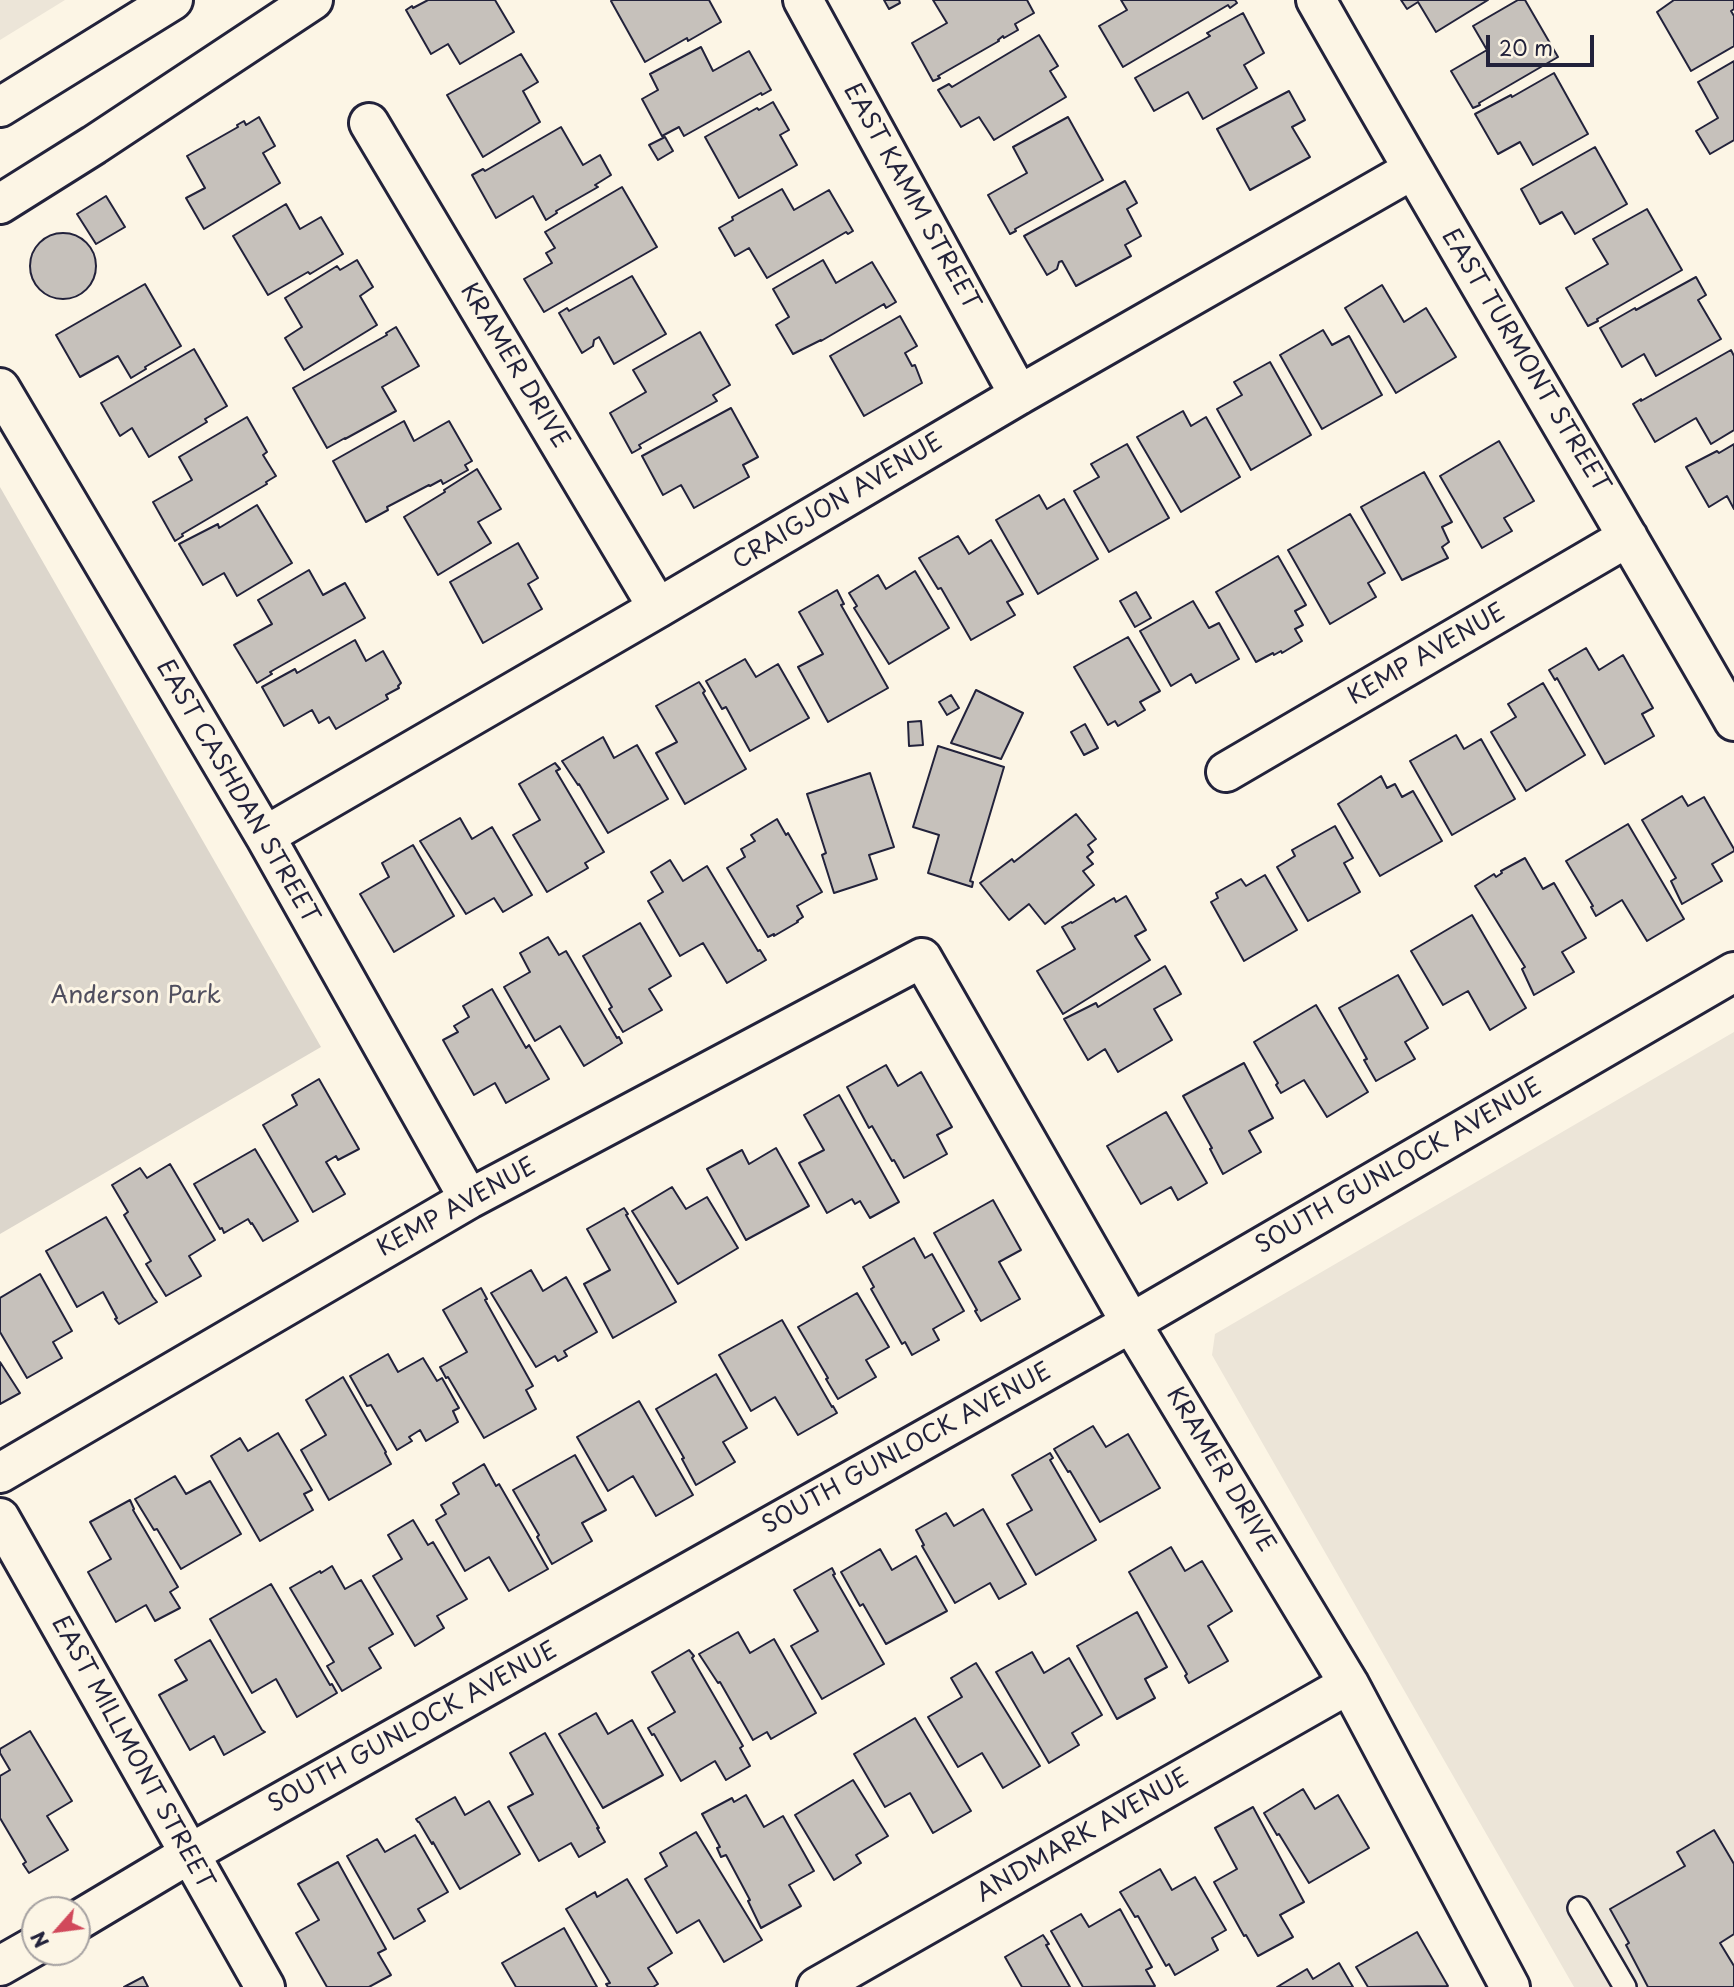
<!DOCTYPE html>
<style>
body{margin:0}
#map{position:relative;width:1734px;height:1987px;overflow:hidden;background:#fcf5e5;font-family:"Playpen Sans",sans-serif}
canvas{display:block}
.north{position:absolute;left:21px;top:1896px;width:70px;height:70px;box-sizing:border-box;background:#fcf5e5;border:2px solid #a5a1a1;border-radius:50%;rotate:242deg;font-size:19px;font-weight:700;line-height:28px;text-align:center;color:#22223b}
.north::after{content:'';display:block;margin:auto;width:24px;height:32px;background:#d1495b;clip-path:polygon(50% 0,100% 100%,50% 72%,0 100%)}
.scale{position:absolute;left:1486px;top:35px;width:108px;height:32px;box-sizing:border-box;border:4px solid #22223b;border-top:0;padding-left:9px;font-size:21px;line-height:24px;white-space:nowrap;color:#22223b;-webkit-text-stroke:5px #fcf5e5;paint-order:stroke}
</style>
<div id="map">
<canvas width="1734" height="1987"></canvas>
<div class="north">N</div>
<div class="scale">20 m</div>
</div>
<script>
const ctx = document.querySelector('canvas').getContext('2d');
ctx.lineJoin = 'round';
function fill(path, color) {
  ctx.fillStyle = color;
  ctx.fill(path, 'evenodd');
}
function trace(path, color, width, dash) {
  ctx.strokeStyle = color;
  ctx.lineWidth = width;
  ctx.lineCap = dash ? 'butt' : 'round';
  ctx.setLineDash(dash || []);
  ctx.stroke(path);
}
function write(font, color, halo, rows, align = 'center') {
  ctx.font = font + ' "Playpen Sans",sans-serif';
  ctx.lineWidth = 6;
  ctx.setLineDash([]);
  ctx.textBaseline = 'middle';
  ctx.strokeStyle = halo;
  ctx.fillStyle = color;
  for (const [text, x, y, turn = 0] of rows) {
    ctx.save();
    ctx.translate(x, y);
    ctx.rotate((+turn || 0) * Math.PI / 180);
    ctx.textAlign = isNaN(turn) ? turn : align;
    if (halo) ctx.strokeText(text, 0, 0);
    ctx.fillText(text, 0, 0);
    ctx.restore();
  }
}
fill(new Path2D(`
 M0,0H65L0,40Z
 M1734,1032V1987H1574L1212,1355L1215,1334Z`), '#ece5d8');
fill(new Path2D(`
 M0,487L321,1047L0,1234Z`), '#dcd6cc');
const building = new Path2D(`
 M428,0H495L514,32L460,64L448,44L431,54L406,10L412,6L413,8Z
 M613,0H709L721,22L688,41L687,38L645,62L611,1Z
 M884,0H899L900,3L889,9Z
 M933,0H1027L1034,13L1015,24L1018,30L1004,38L1003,36L998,40L999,41L938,76L940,78L933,81L912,43L947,23Z
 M1121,0H1235L1237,3L1230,8L1228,5L1123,67L1099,26L1127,10Z
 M1401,0H1488L1436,32L1418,2L1407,9Z
 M1518,0H1525L1558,57L1479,103L1480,105L1473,108L1451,71L1487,50L1473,26Z
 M1674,0H1734V9L1731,11L1734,16V46L1691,71L1657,12Z
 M1243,13L1264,53L1244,65L1257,88L1203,119L1188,92L1154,111L1135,78L1210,36L1207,33Z
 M1039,35L1058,66L1050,71L1066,97L994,140L979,117L961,127L938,90L949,84L952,87Z
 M701,47L713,71L749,51L771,90L762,95L761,93L684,136L679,127L662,136L642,99L658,90L650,74Z
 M521,54L538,82L523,91L540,122L483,157L447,95Z
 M1734,61V140L1710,154L1696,131L1718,118L1698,82Z
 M1554,73L1588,134L1533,165L1520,142L1498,154L1475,114L1511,95L1512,97Z
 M1289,91L1305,120L1292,127L1310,157L1250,190L1217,129Z
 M773,102L789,130L780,135L797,165L739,198L705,137L757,108L759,110Z
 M259,117L275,146L263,153L280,183L204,229L186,198L205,188L187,156L238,127L237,125L244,121L246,125Z
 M1068,117L1103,180L1015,229L1016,231L1010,234L988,195L1027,173L1013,147Z
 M561,127L583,165L600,155L611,175L595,185L598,187L556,211L557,213L546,220L533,196L496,218L472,175L483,169L485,171Z
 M665,137L673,151L658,160L649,145Z
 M1595,147L1627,204L1575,234L1562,212L1540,224L1521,189Z
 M1125,181L1137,203L1127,209L1141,236L1125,245L1131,256L1076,286L1062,261L1059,262L1057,269L1047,275L1024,236Z
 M622,187L657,247L544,312L524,279L552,263L546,253L555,248L545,232Z
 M782,189L794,210L829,190L853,231L848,234L846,232L767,278L749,248L735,256L719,228L733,220L732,217Z
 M106,196L125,227L96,244L77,214Z
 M286,204L300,229L321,217L343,254L310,274L308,272L268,295L233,236Z
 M1647,209L1682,270L1597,319L1598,321L1588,326L1566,288L1608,264L1593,239Z
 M30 266a33 33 0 1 1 66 0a33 33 0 1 1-66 0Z
 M357,260L373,287L360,296L377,325L304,370L285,338L302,327L285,298L337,266L340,270Z
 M823,260L836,283L872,262L896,302L886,308L884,304L821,341V340L793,354L776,325L789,317L773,289Z
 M632,276L666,334L614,364L599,337L594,340L593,346L582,353L559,313L567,308L569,311Z
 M1696,277L1706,295L1698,300L1721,339L1656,376L1644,354L1622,367L1600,328L1635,308L1636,310Z
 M145,284L181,346L145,367L146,369L131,378L118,356L80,377L56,335Z
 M1382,285L1404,322L1426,308L1456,357L1396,393L1345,308Z
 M900,316L917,346L905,353L912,366L915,365L922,383L864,416L830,356Z
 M396,327L419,366L382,387L396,411L345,439V438L327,448L293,388L387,335L386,333Z
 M1323,330L1332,345L1349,336L1382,395L1322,429L1280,355Z
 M700,332L730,385L713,395L717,401L639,445L641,448L632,453L610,413L646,392L633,370Z
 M194,349L227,406L205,419L207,422L149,457L132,428L120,436L101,403Z
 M1731,350L1734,356V430L1711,444L1696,418L1655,442L1633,404L1641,399V401Z
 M1270,362L1311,435L1251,470L1217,409L1242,395L1234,382Z
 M731,408L758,457L743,465L749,477L694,508L681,485L663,495L642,456Z
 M1183,411L1191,426L1206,417L1240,477L1181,512L1137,437Z
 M247,417L267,452L263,455L276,476L266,482L267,484L182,534L183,536L175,541L153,502L192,480L179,457Z
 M404,421L414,441L449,421L472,461L465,465L468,470L443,484L441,480L430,486L429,485L387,507L388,510L366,522L333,461Z
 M1499,441L1534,501L1504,518L1512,531L1482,548L1440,476Z
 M1127,444L1169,518L1109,552L1074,491L1099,477L1091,464Z
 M1734,444V509L1727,496L1709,507L1686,467L1717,451L1719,453Z
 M477,469L501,509L478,522L491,543L438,575L404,517L445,492L444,490Z
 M1424,472L1452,522L1442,527L1449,542L1442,547L1448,558L1402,580L1361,507Z
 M1039,495L1047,509L1064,499L1098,559L1038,594L996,520Z
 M257,505L292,563L237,596L224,573L203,585L179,544L218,524L219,528Z
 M1350,514L1385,573L1368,583L1376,597L1330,624L1288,550Z
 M958,536L969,554L991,540L1023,594L1007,602L1015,615L971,640L941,588L938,589L919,558Z
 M518,543L538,578L528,584L542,609L483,643L450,582Z
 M1278,556L1306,605L1295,611L1303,625L1295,629L1302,641L1282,653L1281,651L1274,655L1273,653L1256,662L1216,592Z
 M309,570L323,595L345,583L365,618L270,672L272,674L257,683L234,645L272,624L258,600Z
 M915,571L949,628L889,664L854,608L857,606L849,593L878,575L886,589Z
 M837,590L844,604L841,605L888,688L828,722L798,667L823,654L799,612Z
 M1136,592L1151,618L1135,627L1120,601Z
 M1193,601L1209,628L1219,623L1239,659L1196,683L1191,674L1171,686L1140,631Z
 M1128,637L1160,691L1140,702L1145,710L1118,726L1115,721L1108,725L1074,667Z
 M355,640L366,661L383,651L401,683L398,686L399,688L386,695L388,699L336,729L329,717L319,723L312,710L284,726L262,687L295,669L297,673Z
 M1586,648L1599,670L1623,655L1653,708L1642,714L1654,736L1605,764L1557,678L1555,680L1549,670Z
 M745,659L756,677L778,664L809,718L750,751L726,707L722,709L706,681Z
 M699,682L705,691L703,693L746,769L685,804L656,753L677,742L656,706Z
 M1543,683L1585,755L1526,791L1491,732L1516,717L1508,704Z
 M976,690L1023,713L1001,759L951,743Z
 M951,695L959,708L947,715L939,702Z
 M921,721L923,745L909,746L908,722Z
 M1085,724L1098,748L1084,755L1071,732Z
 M1456,735L1464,749L1481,739L1515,799L1452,835L1410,761Z
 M603,737L614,758L637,745L668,799L608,833L579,784L578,785L562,761Z
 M938,746L1004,767L970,881L973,882L972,887L928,873L939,835L913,827Z
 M555,763L560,769L556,771L604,852L585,863L588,868L547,892L513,835L540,820L519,784Z
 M870,773L894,847L869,855L877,879L834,893L822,855L826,853L807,794Z
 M1381,776L1387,788L1395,784L1402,797L1413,791L1442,841L1380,876L1338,804Z
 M1682,796L1688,806L1704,797L1734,849V851L1712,864L1722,881L1682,904L1671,881L1676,878L1642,820Z
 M1076,814L1096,839L1088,845L1093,852L1087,857L1093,864L1083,871L1094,885L1045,924L1029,904L1009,920L980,883L1012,859L1014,862Z
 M460,818L472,839L492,827L532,895L503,912L494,898L466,914L420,841Z
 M777,819L786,835L788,833L822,892L797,906L803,917L797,921L798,922L774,936V934L768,937L727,868L745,857L741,849L755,841L751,835Z
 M1628,824L1684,919L1647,941L1622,900L1596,916L1591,907L1593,906L1566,861Z
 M1335,826L1353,858L1344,863L1360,892L1308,921L1277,867L1295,856L1292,850Z
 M413,845L454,916L394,952L360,894L389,877L382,863Z
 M1525,858L1543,889L1554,883L1586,938L1562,952L1574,972L1534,995L1522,969L1525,967L1475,886L1494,874L1496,877L1502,873L1501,871Z
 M670,860L683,881L707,866L758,951L760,950L766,960L727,983L703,943L680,956L648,901L663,892L651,872Z
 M1265,875L1297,930L1244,961L1211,902L1218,898L1216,893L1241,879L1246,886Z
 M1126,896L1146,930L1135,936L1150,960L1063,1014L1037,971L1075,949L1062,927L1071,922L1072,923L1114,898L1116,902Z
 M1472,915L1526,1008L1490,1030L1468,991L1443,1005L1411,951Z
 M640,923L671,976L649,989L662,1010L623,1032L609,1009L612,1007L583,956Z
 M548,937L559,955L566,951L617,1038L619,1037L622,1043L584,1066L560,1026L535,1041L504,987L530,972L520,953Z
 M1165,966L1181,994L1154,1009L1172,1040L1118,1072L1105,1049L1088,1060L1064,1019L1096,1003L1098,1007Z
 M1398,975L1428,1028L1405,1042L1415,1059L1376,1081L1364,1060L1367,1059L1339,1008Z
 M492,989L526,1048L529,1045L549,1079L506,1103L495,1083L474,1095L443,1040L458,1032L454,1026L469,1017L463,1006Z
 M1316,1005L1368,1092L1327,1117L1304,1080L1281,1093L1276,1085L1278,1083L1254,1042Z
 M1244,1063L1273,1118L1249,1131L1261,1152L1223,1174L1210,1149L1212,1148L1183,1096Z
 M886,1065L898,1086L921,1072L952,1127L937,1135L947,1154L904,1178L894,1160L892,1161L872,1126L869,1128L847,1087Z
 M319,1079L359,1149L338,1160L336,1156L326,1162L345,1194L313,1212L263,1125L297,1105L292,1095Z
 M839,1095L899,1202L870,1218L860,1201L855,1204L852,1199L827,1213L799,1163L824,1150L804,1115Z
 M1166,1112L1207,1183L1178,1200L1171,1187L1141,1204L1107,1146Z
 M776,1148L809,1206L746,1240L707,1169L742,1150L749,1164Z
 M255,1149L298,1221L263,1241L252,1223L251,1224L248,1219L224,1233L222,1228L220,1229L194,1184Z
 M170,1164L215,1240L189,1256L201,1276L166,1296L146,1264L151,1261L124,1215L128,1212L112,1185L140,1168L147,1178Z
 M672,1187L686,1209L707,1197L738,1248L678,1284L632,1211Z
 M993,1200L1021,1250L999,1262L1020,1299L981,1321L975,1311L977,1310L934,1233Z
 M624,1208L628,1214L626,1215L676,1302L613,1338L584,1284L610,1270L587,1229Z
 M106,1217L153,1297L157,1302L119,1324L115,1319L117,1318L103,1292L77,1307L46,1251Z
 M914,1238L925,1258L932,1254L964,1311L933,1329L939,1340L912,1355L905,1342L902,1344L871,1289L874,1287L863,1267Z
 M531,1270L543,1291L566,1277L597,1332L564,1351L567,1356L558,1361L555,1356L536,1367L491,1293Z
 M40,1274L72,1331L53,1342L62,1358L27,1378L0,1332V1298Z
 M481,1288L487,1299L485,1300L533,1386L526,1390L536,1409L484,1438L448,1377L446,1378L440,1367L467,1352L443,1310Z
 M857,1293L889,1347L866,1360L876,1377L838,1399L826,1379L828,1378L798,1327Z
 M782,1320L832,1407L833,1406L837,1413L798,1435L775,1397L751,1411L719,1355Z
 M388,1354L398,1372L423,1358L437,1381L442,1378L459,1408L453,1411L458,1422L426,1441L420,1430L409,1437L412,1441L397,1450L371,1405L367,1406L350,1376Z
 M0,1362L20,1393L0,1404Z
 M716,1374L747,1428L723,1442L735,1462L696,1485L682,1459L684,1458L656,1409Z
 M343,1377L386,1452L385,1453L391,1464L329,1500L301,1450L326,1435L306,1400Z
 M639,1401L693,1495L656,1516L633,1476L608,1491L577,1437Z
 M1093,1426L1106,1447L1128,1434L1160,1488L1100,1522L1070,1471L1068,1472L1054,1449Z
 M278,1433L312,1490L304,1494L313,1510L260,1541L211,1456L240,1438L248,1451Z
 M1050,1453L1053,1458L1050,1460L1096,1540L1036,1575L1007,1524L1032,1510L1012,1475Z
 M575,1455L606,1510L582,1523L592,1541L552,1564L537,1537L539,1535L513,1490Z
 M484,1464L496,1486L499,1484L548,1569L509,1591L489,1557L465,1571L436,1520L446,1514L441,1505L459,1494L453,1483Z
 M175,1476L186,1494L210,1481L241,1534L181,1569L157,1529L154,1530L135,1499Z
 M130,1500L134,1509L133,1510L178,1587L170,1592L180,1608L155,1621L146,1605L116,1622L88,1572L111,1559L90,1522Z
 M983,1509L1026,1584L999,1599L990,1583L955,1603L922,1546L924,1545L916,1530L946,1513L954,1526Z
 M413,1520L428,1545L433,1542L467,1599L437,1616L444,1628L415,1646L373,1576L402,1559L388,1535Z
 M1171,1547L1185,1571L1202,1561L1232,1611L1208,1626L1228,1661L1189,1683L1185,1676L1187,1674L1129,1572Z
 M880,1549L892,1570L916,1556L947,1611L886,1644L863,1604L860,1606L841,1572Z
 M332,1566L345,1589L361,1580L393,1634L369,1648L381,1668L342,1691L327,1666L334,1662L290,1588L320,1571L321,1573Z
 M832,1568L835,1574L833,1575L884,1664L822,1699L791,1646L818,1631L794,1590Z
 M271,1584L330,1685L332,1684L337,1693L297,1717L276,1679L252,1693L210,1619Z
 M1137,1612L1167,1667L1145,1679L1155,1698L1117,1719L1077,1646Z
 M738,1632L750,1653L774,1639L816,1713L771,1739L767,1732L753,1740L720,1682L718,1683L699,1654Z
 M210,1640L262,1730L265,1732L224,1755L214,1736L190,1750L159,1695L187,1680L175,1660Z
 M689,1650L694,1656L692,1658L743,1746L740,1748L750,1766L726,1780L715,1761L681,1781L654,1734L652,1735L648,1728L675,1712L652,1672Z
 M1032,1652L1044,1673L1069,1658L1102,1715L1072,1733L1079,1745L1049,1763L996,1672Z
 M976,1663L1040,1766L1003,1788L982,1753L958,1767L928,1717L962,1697L951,1678Z
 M596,1713L608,1734L632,1720L663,1775L603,1808L559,1734Z
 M915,1718L971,1811L933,1833L910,1793L885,1807L854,1754Z
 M30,1731L72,1801L47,1816L68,1850L29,1873L23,1864L26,1862L0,1818V1776L10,1770L0,1753V1749Z
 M545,1733L599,1828H597L605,1842L579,1857L571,1843L539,1861L508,1807L533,1794L510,1753Z
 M853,1780L888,1836L856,1855L861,1863L834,1880L795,1815Z
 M1303,1789L1315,1809L1338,1795L1369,1848L1309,1883L1279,1834L1277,1835L1264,1813Z
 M746,1795L764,1827L783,1816L814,1871L789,1885L801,1906L761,1928L748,1901L750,1900L726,1855L721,1857L717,1848L720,1847L702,1814L732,1798L734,1802Z
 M455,1797L465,1815L489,1801L520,1854L460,1889L433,1842L432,1844L419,1822H418L416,1819Z
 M1253,1807L1304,1902L1280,1915L1293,1937L1258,1956L1246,1935L1244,1936L1214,1882L1237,1869L1215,1828Z
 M1714,1830L1734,1864V1934L1720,1943L1734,1966V1987H1648L1626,1945L1629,1943L1610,1909L1685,1866L1677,1852Z
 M696,1832L762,1940L724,1962L699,1920L677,1933L645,1879L667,1866L660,1853Z
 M415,1835L448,1892L418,1909L425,1921L394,1939L347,1856L377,1839L385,1852Z
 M338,1862L386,1949L378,1953L391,1975L369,1987H327L296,1933L319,1920L298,1884Z
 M1160,1869L1172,1890L1195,1877L1226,1930L1212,1938L1218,1950L1175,1975L1169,1964L1166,1966L1138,1916L1135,1917L1120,1892Z
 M627,1879L672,1953L648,1968L658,1984L653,1987H608L606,1984L610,1983L566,1909L595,1892L597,1897Z
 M1120,1909L1152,1967L1146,1970L1155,1986L1083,1987L1051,1931L1081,1914L1089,1927Z
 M564,1928L597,1987H516L502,1963Z
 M1417,1932L1448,1986L1368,1987L1356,1967Z
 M1043,1935L1049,1944L1046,1945L1070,1987H1022L1005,1957Z
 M1339,1963L1353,1987H1277L1307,1969L1313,1979Z
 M143,1977L148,1987H124Z`);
fill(building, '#c6c1bb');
trace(building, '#22223b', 2);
const service = new Path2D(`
 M1579,1908L1625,1987`);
const minor = new Path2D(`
 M803,0L1019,395
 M1316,0C1453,242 1596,480 1734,721
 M369,123L658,608
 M0,388L265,836L469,1199
 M1226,772L1628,537
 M265,836L658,608L1019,395L1412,170
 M0,1473L469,1199L922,958L1131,1323L1349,1684L1510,1987
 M0,1518L265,1987
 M77,1921L189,1854L1131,1323L1734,972
 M0,1966L35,1946
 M817,1987L1349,1684`);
const secondary = new Path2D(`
 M0,107L173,0
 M0,204L94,145L313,0`);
trace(service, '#22223b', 26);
trace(minor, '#22223b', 44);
trace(secondary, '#22223b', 44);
trace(service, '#fcf5e5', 21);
trace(minor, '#fcf5e5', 38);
trace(secondary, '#fcf5e5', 38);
write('24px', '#22223b', '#fcf5e5', [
 ["EAST KAMM STREET",911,197,61],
 ["EAST TURMONT STREET",1525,361,59],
 ["KRAMER DRIVE",514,366,59],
 ["CRAIGJON AVENUE",838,502,-31],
 ["KEMP AVENUE",1427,655,-30],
 ["EAST CASHDAN STREET",237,792,60],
 ["SOUTH GUNLOCK AVENUE",1399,1167,-30],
 ["KEMP AVENUE",457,1208,-29],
 ["SOUTH GUNLOCK AVENUE",907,1449,-29],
 ["KRAMER DRIVE",1220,1470,59],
 ["SOUTH GUNLOCK AVENUE",413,1728,-29],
 ["EAST MILLMONT STREET",132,1753,61],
 ["ANDMARK AVENUE",1083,1836,-30]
]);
write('24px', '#504f5f', '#fcf5e5', [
 ["Anderson Park",136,996]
]);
</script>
